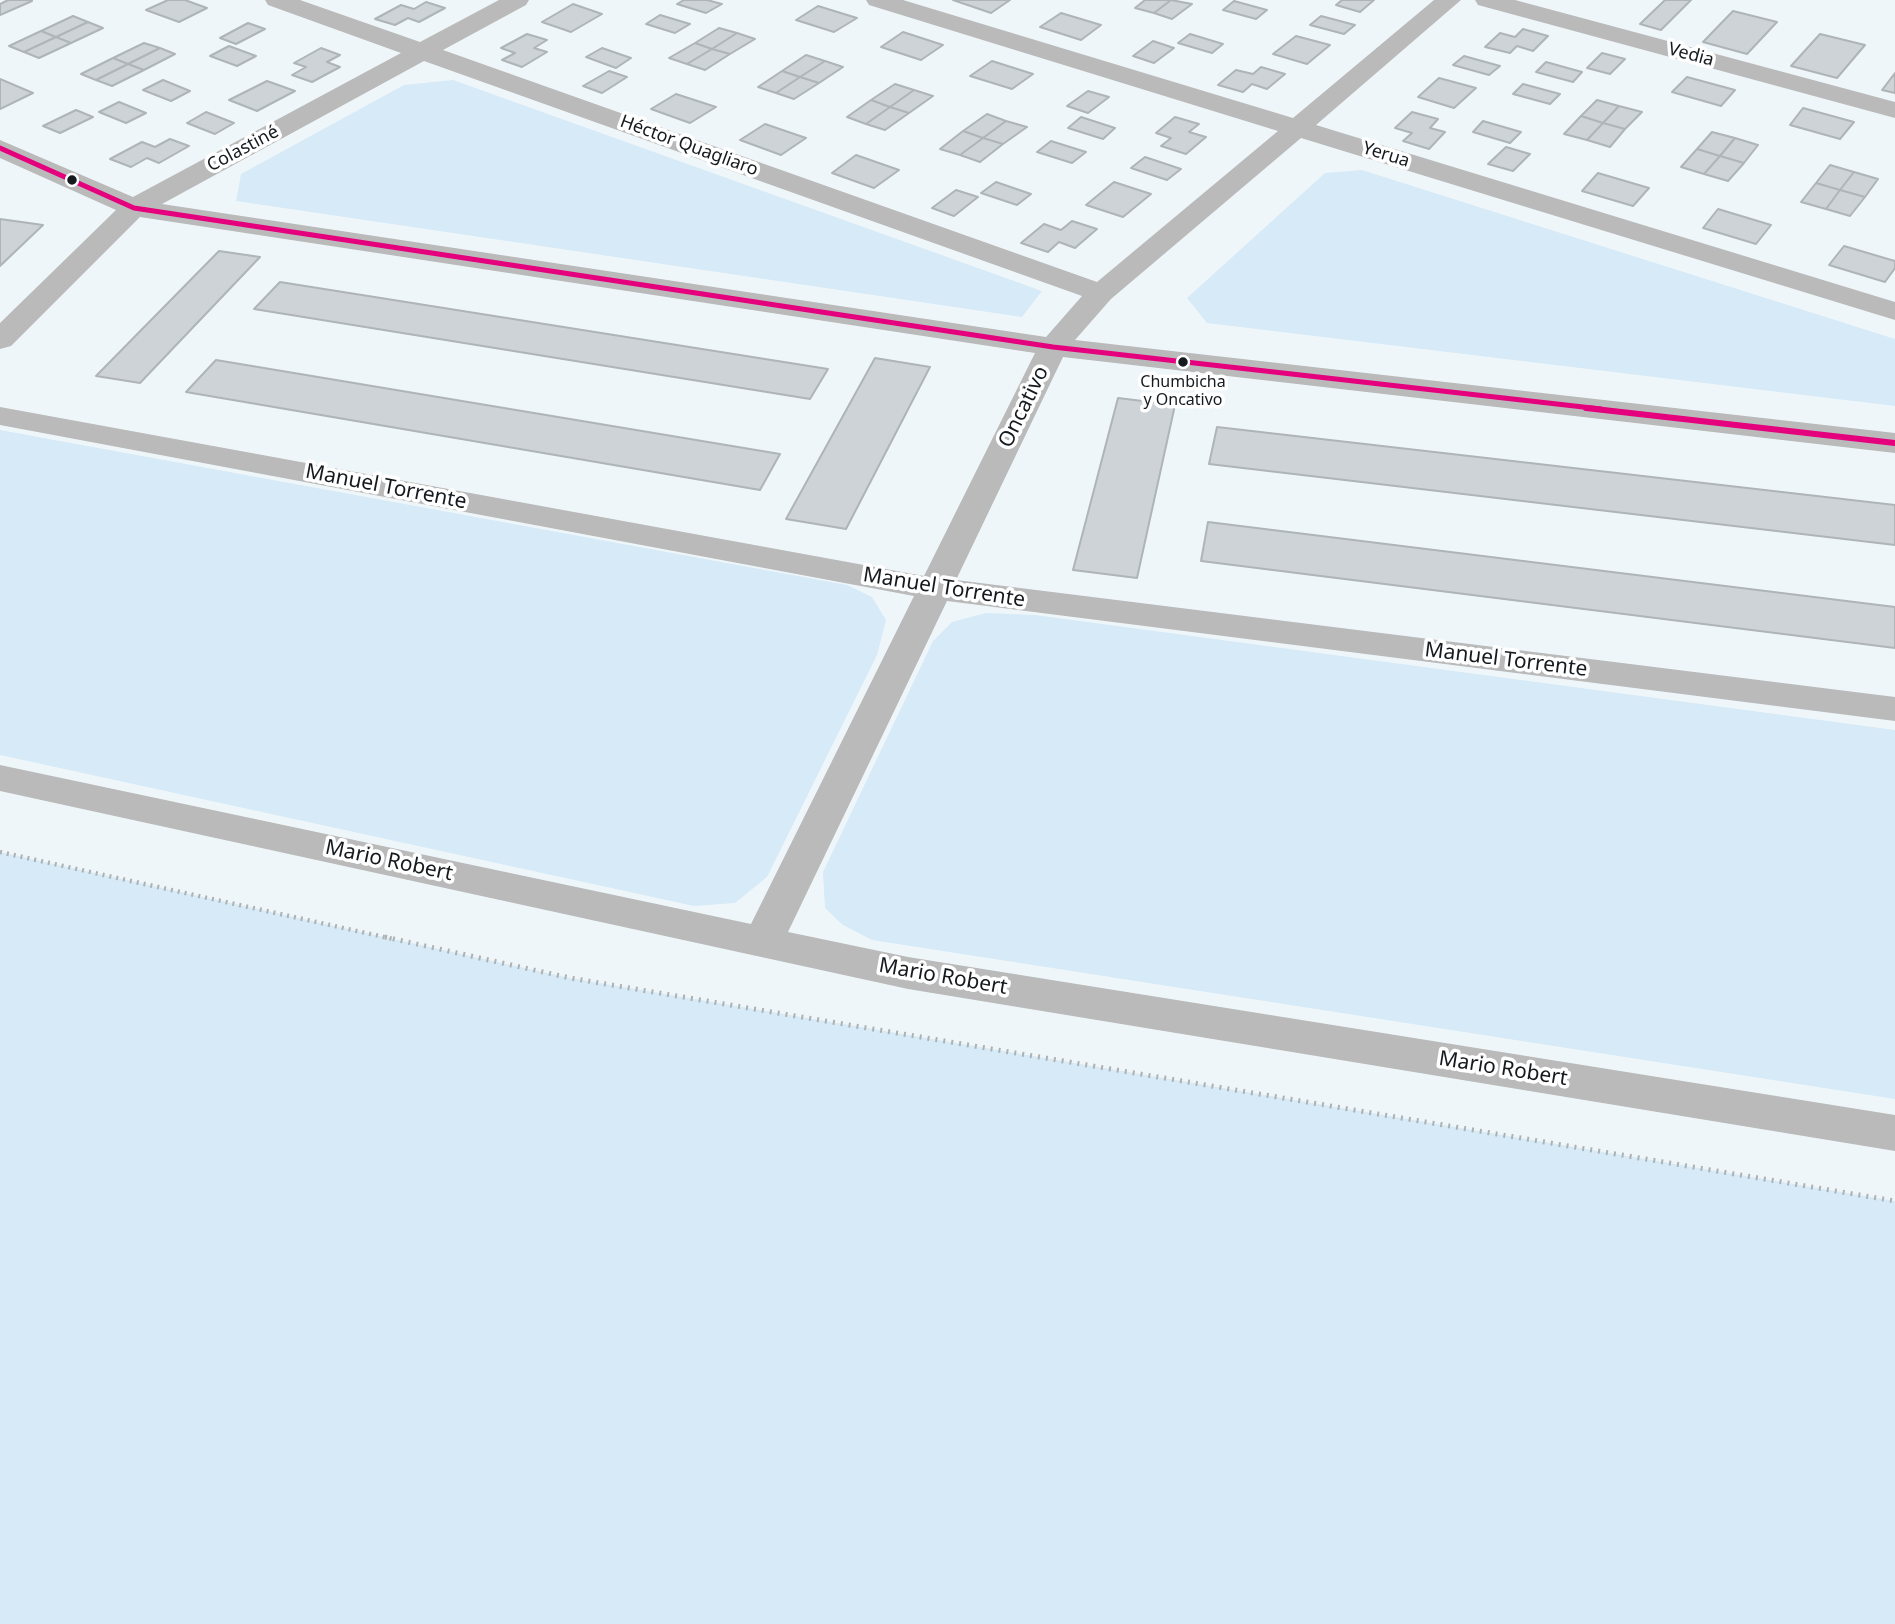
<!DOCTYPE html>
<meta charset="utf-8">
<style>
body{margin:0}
canvas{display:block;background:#eff6fa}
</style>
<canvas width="1895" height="1624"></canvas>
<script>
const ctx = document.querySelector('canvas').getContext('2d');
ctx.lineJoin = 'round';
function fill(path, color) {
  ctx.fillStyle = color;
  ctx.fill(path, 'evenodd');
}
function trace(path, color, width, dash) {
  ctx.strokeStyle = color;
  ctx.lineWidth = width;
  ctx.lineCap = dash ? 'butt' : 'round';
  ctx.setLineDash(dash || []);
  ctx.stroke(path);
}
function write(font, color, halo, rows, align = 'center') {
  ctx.font = font + ' "Noto Sans",sans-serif';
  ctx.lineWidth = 7;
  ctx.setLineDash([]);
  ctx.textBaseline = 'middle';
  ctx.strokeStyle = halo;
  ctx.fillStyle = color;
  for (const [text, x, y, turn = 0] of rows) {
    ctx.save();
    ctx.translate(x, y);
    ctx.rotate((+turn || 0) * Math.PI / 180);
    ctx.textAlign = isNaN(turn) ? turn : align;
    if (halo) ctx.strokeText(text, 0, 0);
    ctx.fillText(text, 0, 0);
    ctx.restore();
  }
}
fill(new Path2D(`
 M453,80L1042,291L1022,317L236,201L241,174L404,85Z
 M1362,170L1895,339V406L1207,323L1187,298L1325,173Z
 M0,430L847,585L872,597L886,620L877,655L767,877L735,903L694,906L0,755Z
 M986,613L1035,615L1895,730V1099L872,940L843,925L825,908L823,872L933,641L952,622Z
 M0,852L570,978L1895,1201V1624H0Z`), '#d6eaf7');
const building = new Path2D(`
 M8,0H30L32,1L0,15V4Z
 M168,0H185L207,8L179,22L146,10Z
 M684,0H707L722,4L706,13L677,4Z
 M953,0H1010L991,13Z
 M1145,0H1171L1154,13L1135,8Z
 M1171,0L1192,4L1172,19L1154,13Z
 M1342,0H1374L1360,12L1336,5Z
 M1665,0H1691L1661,30L1640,24Z
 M1234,1L1267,10L1256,19L1223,10Z
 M426,2L445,8L419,22L408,18L395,25L375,19L401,5L414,9Z
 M573,4L602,14L571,32L542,22Z
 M818,6L857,18L834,32L796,20Z
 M1733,11L1777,22L1747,54L1703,42Z
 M1061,13L1101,25L1081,40L1040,27Z
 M660,15L690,24L675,33L646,24Z
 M73,16L88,22L56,37L41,31Z
 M1321,16L1355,25L1344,34L1310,25Z
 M88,22L103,28L71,43L56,37Z
 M248,23L265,29L236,44L220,38Z
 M719,28L737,33L712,49L695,43Z
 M1523,29L1548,36L1533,51L1517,46L1510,53L1485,47L1500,33L1515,37Z
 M41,31L56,37L24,52L9,46Z
 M903,32L943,45L921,60L881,47Z
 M737,33L755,39L730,54L712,49Z
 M527,34L547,40L534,48L547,52L522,67L502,60L515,53L501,48Z
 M1190,34L1223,44L1212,53L1178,43Z
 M1820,34L1865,45L1837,78L1791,66Z
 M1296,36L1330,45L1307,64L1273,54Z
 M56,37L71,43L39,58L24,52Z
 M1153,41L1174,48L1154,63L1133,56Z
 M144,43L160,48L128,64L113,58Z
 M695,43L712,49L687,64L669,58Z
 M229,46L256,56L237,66L210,56Z
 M160,48L175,54L144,70L128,64Z
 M321,48L340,55L327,62L340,67L312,82L292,75L306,67L294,63Z
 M602,48L631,58L616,68L586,57Z
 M712,49L730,54L705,70L687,64Z
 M1602,53L1625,59L1610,74L1587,68Z
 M806,55L825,61L800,77L782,71Z
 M1464,56L1500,66L1489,75L1453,65Z
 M113,58L128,64L96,80L81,74Z
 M825,61L843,67L819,83L800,77Z
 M992,61L1033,74L1012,89L970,76Z
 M1546,62L1582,72L1573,82L1536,72Z
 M128,64L144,70L112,86L96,80Z
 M1261,67L1285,74L1267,89L1252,84L1243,92L1218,85L1236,70L1253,74Z
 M609,71L627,77L602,93L583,86Z
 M782,71L800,77L776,93L758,87Z
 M1895,73V93L1882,90Z
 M800,77L819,83L794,99L776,93Z
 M1687,77L1735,90L1721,106L1672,92Z
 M1439,78L1476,88L1454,108L1418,97Z
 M0,80V79L33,93L0,109Z
 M163,80L190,91L171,101L143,90Z
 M267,81L295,91L257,111L229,100Z
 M895,84L914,90L890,107L871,100Z
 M1523,84L1560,94L1550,104L1513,94Z
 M914,90L933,96L909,113L890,107Z
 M1088,91L1109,97L1088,113L1067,106Z
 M676,94L716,107L690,123L651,109Z
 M871,100L890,107L866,124L847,117Z
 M1597,100L1619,106L1603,123L1581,116Z
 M119,102L146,113L126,123L99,112Z
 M1619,106L1642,112L1625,129L1603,123Z
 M890,107L909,113L885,130L866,124Z
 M1803,108L1854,122L1840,139L1790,125Z
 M76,110L93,117L60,133L43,126Z
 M206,112L234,123L215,134L187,123Z
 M1412,112L1438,119L1430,128L1445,132L1429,149L1403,141L1412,133L1395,128Z
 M987,114L1006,121L983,138L963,131Z
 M1581,116L1603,123L1587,140L1564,134Z
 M1081,117L1115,128L1103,139L1068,128Z
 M1175,117L1199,124L1189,132L1206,137L1186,154L1161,146L1171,138L1156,133Z
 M1006,121L1027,127L1003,144L983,138Z
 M1483,121L1521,132L1510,143L1473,132Z
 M1603,123L1625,129L1610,147L1587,140Z
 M765,124L806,138L781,155L740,140Z
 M963,131L983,138L960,155L940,149Z
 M1712,132L1735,138L1720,156L1697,149Z
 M983,138L1003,144L980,162L960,155Z
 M1735,138L1758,145L1744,163L1720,156Z
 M170,139L189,146L159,163L147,158L131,167L110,159L142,142L155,147Z
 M1051,141L1086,152L1072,163L1037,152Z
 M1506,147L1530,154L1513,171L1488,164Z
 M1697,149L1720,156L1704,174L1681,167Z
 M856,155L899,170L874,188L832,173Z
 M1720,156L1744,163L1728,181L1704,174Z
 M1145,157L1181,169L1167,180L1131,168Z
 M1830,165L1854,172L1840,190L1816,183Z
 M1854,172L1878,179L1865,197L1840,190Z
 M1598,173L1649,188L1633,206L1582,191Z
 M996,182L1031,194L1017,205L981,193Z
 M1114,182L1151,194L1123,217L1086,205Z
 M1816,183L1840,190L1826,209L1801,202Z
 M956,190L978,197L954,216L932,208Z
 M1840,190L1865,197L1850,216L1826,209Z
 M1718,209L1771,225L1756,244L1703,228Z
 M0,219L43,225L0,266Z
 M1072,221L1097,229L1075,248L1059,242L1048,252L1021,243L1044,224L1061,230Z
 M1844,246L1895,261V268L1885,282L1829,265Z
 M219,251L260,257L140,383L96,376Z
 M280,282L828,369L810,399L254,309Z
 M875,358L930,367L846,529L786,519Z
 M216,360L780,454L760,490L186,392Z
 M1118,398L1175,405L1137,578L1073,570Z
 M1217,427L1895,505V545L1209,464Z
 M1208,522L1895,607V648L1201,561Z`);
fill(building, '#cdd3d7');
trace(building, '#afb4b7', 2);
trace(new Path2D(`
 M0,852L393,939`), '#afb1b1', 4.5, [2, 5]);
trace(new Path2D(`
 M385,937L570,978L1895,1201`), '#afb1b1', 5, [2, 6]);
fill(new Path2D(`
 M265,0H300L420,42L499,0H529L526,5L443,50L1097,282L1278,131L869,5L866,0H903L1293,118L1434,0H1461L1316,125L1895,302V320L1301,138L1111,299L1075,340L1895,433V453L1063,357L956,580L1895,697V721L947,601L788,932L908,957L1895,1115V1151L908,989L0,791V765L751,924L914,596L0,425V407L924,576L1035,353L140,217L11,346L0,349V323L116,210L0,158V140L133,197L401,53L268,5ZM424,61L1082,296L1046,337L162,204Z
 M1475,0H1515L1895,102V118L1478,5Z`), '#b9bab9');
trace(new Path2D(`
 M0,148L134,208L1053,347L1601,409`), '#e5007d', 5);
trace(new Path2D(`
 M1586,408L1895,443`), '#e5007d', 6);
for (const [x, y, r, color] of [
 [72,180,6,"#151a1e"],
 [1183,362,6,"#151a1e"]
]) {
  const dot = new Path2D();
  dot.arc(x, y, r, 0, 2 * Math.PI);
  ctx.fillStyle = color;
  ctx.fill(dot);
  trace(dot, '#fff', 2.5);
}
write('16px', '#151a1e', '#fff', [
 ["Chumbicha",1183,382],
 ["y Oncativo",1183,400]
]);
write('18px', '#151a1e', '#fff', [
 ["Vedia",1691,55,15],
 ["Héctor Quagliaro",689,146,20],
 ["Colastiné",243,149,-28],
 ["Yerua",1386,155,17]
]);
write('21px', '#151a1e', '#fff', [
 ["Oncativo",1024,407,-64],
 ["Manuel Torrente",386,487,11],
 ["Manuel Torrente",944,588,9],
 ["Manuel Torrente",1506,660,7],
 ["Mario Robert",389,861,12],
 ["Mario Robert",943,977,10],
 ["Mario Robert",1503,1069,9]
]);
</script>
